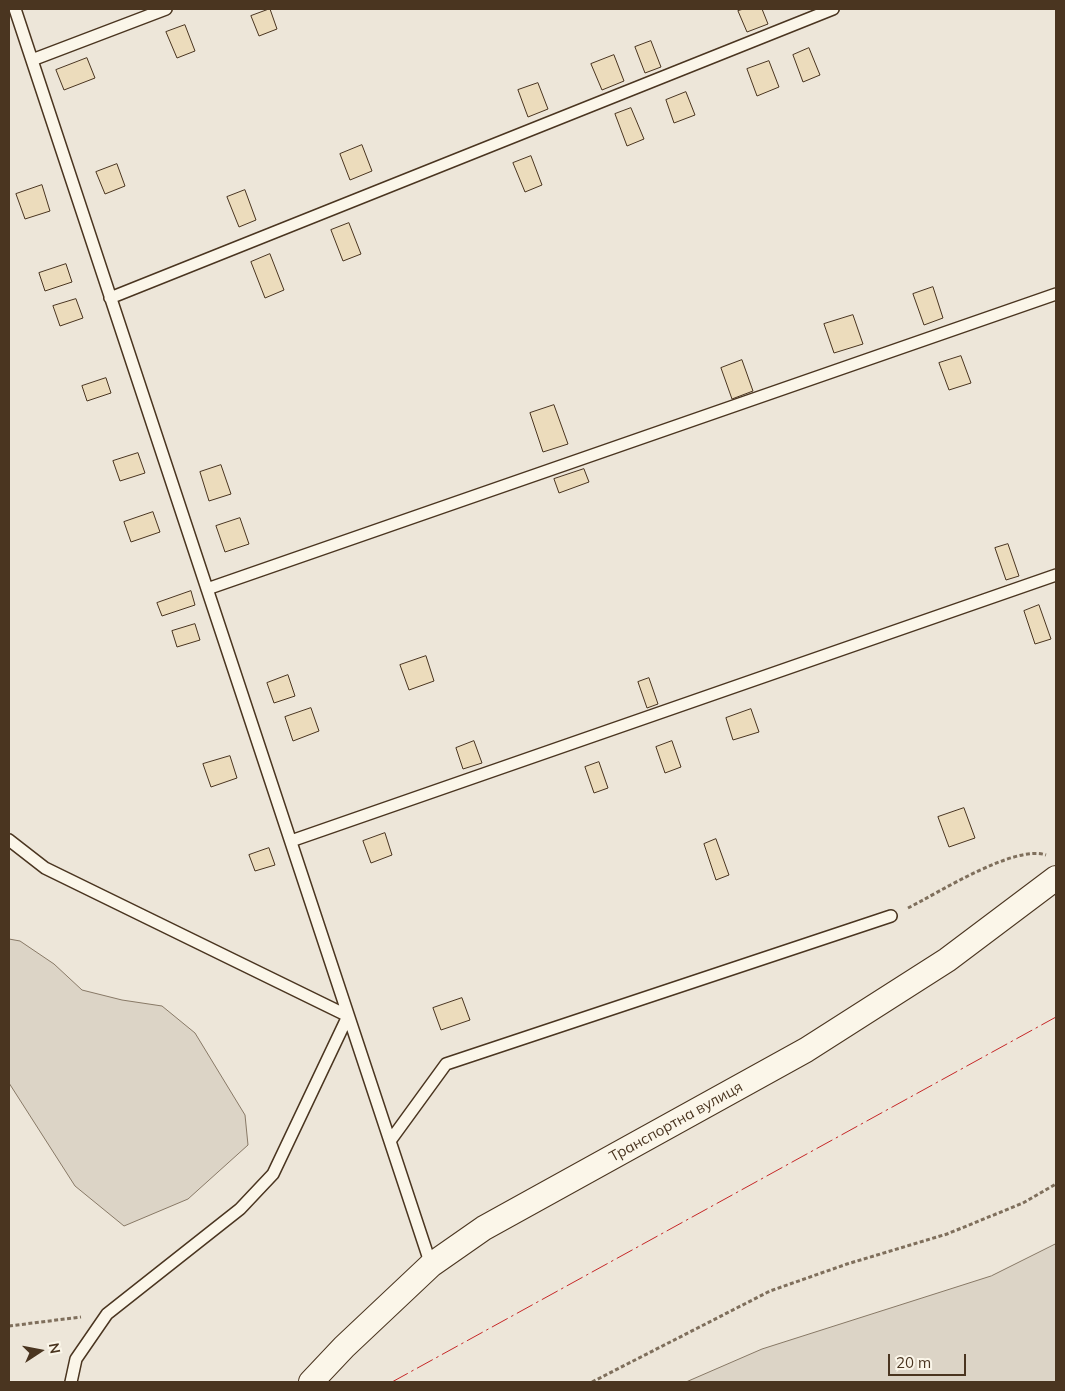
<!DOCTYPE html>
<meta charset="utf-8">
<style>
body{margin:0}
#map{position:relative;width:1065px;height:1391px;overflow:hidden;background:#fbf6e9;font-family:Mulish,sans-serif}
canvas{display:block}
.frame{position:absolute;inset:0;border:10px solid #4a3520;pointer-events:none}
.north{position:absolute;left:15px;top:1326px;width:50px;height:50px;-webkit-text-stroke:4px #fbf6e9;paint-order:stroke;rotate:79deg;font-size:14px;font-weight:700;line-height:20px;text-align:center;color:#4a3520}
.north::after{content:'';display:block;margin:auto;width:18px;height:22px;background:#4a3520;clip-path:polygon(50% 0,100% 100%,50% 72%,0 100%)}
.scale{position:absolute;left:888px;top:1354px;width:78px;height:22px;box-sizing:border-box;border:2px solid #4a3520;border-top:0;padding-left:6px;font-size:15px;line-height:18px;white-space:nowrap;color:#4a3520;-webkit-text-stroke:4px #fbf6e9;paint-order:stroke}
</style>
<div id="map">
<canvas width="1065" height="1391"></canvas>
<div class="frame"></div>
<div class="north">N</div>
<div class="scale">20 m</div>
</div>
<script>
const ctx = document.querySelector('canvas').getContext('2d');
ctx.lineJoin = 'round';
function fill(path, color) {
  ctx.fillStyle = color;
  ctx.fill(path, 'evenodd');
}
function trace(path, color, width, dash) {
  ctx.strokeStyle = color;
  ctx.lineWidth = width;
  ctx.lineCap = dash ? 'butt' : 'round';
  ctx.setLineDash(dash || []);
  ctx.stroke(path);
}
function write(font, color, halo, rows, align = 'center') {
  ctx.font = font + ' Mulish,sans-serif';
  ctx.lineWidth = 4;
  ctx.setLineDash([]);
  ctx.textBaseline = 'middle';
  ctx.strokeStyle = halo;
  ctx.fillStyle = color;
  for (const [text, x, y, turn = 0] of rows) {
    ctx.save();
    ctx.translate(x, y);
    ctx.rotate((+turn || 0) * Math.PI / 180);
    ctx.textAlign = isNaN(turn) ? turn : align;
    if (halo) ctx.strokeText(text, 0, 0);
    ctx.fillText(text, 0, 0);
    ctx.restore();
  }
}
const green = new Path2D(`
 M9,9H1056V1382H9Z`);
fill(green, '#ede6d9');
trace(green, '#887966', 1);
const water = new Path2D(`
 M9,939L20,941L54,964L82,990L122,1000L162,1006L195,1033L245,1115L248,1145L188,1199L124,1226L75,1186L9,1083Z
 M1056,1244V1382H686L762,1349L991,1276Z`);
fill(water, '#dcd4c6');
trace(water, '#887966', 1);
const building = new Path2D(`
 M270,9L277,29L259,36L251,16Z
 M744,9H762L768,24L747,32L738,11Z
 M185,25L195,51L177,58L166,32Z
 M651,41L661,67L645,73L635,47Z
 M809,48L820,75L803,82L793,55Z
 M614,55L624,81L602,90L591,64Z
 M87,58L95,78L64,90L56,70Z
 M769,61L779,87L757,96L747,69Z
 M538,83L548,109L528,117L518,90Z
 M686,92L695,115L674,123L666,100Z
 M631,108L644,139L627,146L615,114Z
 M362,145L372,171L350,180L340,154Z
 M531,156L542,185L525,192L513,163Z
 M117,164L125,186L105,194L96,172Z
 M42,185L50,211L25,219L16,194Z
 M245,190L256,220L239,227L227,197Z
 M349,223L361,254L343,261L331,230Z
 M270,254L284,290L265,298L251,262Z
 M66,264L72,282L45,291L39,273Z
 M933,287L943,318L924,325L913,294Z
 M76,299L83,318L60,326L53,306Z
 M853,315L863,344L834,353L824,324Z
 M961,356L971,383L949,390L939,363Z
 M742,360L753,391L732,399L721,368Z
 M106,378L111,393L87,401L82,386Z
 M554,405L568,444L543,452L530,413Z
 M138,453L145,473L120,481L113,461Z
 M221,465L231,494L209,501L200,472Z
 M584,469L589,482L559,493L554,479Z
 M153,512L160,532L131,542L124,522Z
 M240,518L249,544L225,552L216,526Z
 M1008,544L1019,576L1006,580L995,548Z
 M191,591L195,605L162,616L157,603Z
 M1039,605L1051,639L1035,644L1024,611Z
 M195,624L200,640L177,647L172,631Z
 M426,656L434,681L409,690L400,665Z
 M288,675L295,696L274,703L267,683Z
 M649,678L658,704L647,708L638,682Z
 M311,708L319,731L293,741L285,717Z
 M751,709L759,732L733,740L726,718Z
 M474,741L482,763L463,769L456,748Z
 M672,741L681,767L665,773L656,747Z
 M230,756L237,778L211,787L203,764Z
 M599,762L608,788L594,793L585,767Z
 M964,808L975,838L949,847L938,817Z
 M385,833L392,855L371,863L363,841Z
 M716,839L729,875L716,880L704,844Z
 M269,848L275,865L255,871L249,855Z
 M462,998L470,1020L441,1030L433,1008Z`);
fill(building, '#ecdcbc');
trace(building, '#4a3520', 1);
const lane = new Path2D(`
 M15,9L431,1265
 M32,60L166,9
 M110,298L833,9
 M207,589L1056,294
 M9,840L45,868L348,1016L273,1174L240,1209L107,1314L76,1359L71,1382
 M291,841L1056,575
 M390,1141L446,1064L891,916`);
const street = new Path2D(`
 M311,1382L344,1347L431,1265L484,1228L806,1050L947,960L1056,878`);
trace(lane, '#4a3520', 14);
trace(street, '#4a3520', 26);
trace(new Path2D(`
 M908,908C938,893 1015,844 1046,855
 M9,1326L81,1317
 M592,1382L770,1291L847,1264L947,1234L1023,1203L1056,1184`), '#7f6f5c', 3, [4, 2.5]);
trace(lane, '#fbf6e9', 11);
trace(street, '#fbf6e9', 24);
trace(new Path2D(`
 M392,1382L1056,1017`), '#c62828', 1, [18, 4, 2.5, 4]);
write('15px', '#4a3520', '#fbf6e9', [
 ["Транспортна вулиця",676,1122,-29]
]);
</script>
